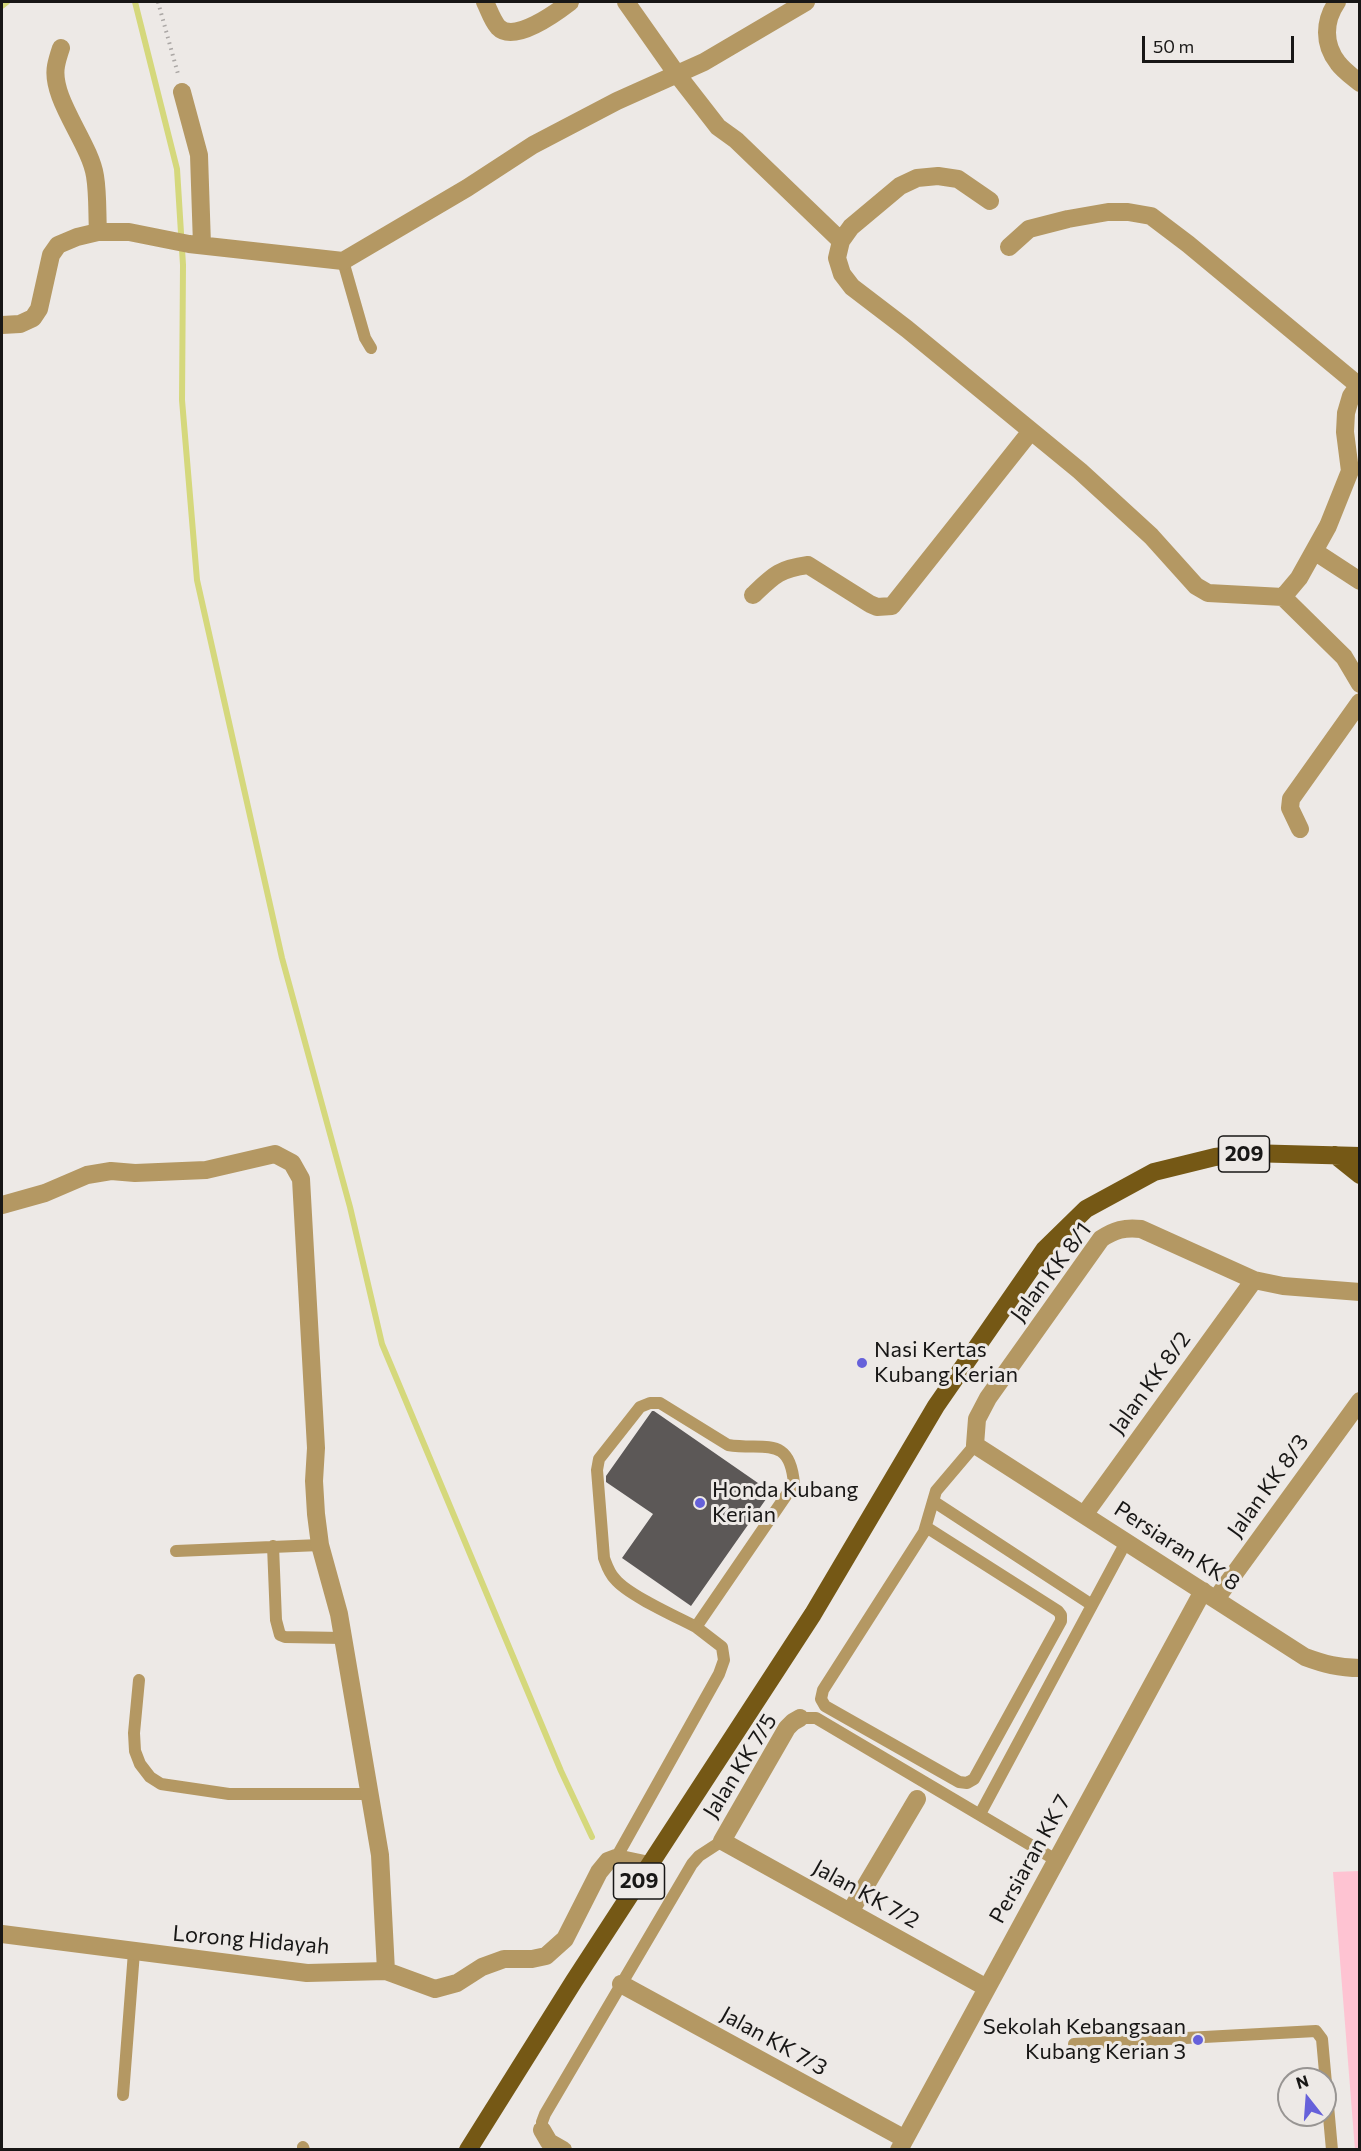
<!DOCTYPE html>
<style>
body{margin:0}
#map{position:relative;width:1361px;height:2151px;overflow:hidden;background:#ede9e6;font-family:Commissioner,sans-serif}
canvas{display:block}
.frame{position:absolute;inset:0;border:3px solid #181716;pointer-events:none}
.north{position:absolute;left:1277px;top:2067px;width:60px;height:60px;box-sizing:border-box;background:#ede9e6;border:2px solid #989593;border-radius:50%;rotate:343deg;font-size:16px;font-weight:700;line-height:24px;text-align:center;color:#181716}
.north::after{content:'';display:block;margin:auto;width:21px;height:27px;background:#6661da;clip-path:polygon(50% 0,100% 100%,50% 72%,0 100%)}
.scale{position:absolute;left:1142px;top:36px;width:152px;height:27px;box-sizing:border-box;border:3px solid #181716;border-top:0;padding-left:8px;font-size:18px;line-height:21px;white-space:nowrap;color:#181716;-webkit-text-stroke:4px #ede9e6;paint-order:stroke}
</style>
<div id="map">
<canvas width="1361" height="2151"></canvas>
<div class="frame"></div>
<div class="north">N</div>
<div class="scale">50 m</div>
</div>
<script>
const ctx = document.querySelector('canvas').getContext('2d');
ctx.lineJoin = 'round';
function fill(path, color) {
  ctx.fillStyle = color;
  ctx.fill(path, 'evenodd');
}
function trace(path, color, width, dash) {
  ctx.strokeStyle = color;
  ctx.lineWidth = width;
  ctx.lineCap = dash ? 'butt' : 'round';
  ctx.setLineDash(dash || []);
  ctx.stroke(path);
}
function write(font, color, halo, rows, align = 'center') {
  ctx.font = font + ' Commissioner,sans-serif';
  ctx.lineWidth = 6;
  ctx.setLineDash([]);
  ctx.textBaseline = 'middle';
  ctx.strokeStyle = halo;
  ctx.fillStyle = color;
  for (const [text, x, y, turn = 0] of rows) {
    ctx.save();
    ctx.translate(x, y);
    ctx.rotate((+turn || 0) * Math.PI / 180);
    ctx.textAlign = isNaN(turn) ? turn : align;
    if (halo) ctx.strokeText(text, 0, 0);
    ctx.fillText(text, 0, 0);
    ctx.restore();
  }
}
fill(new Path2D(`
 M1359,1871L1360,2149L1355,2150L1333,1872Z`), '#fec3d2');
trace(new Path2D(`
 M135,2L177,169L183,265L182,400L197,580L282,958L350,1207L382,1344L561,1771L592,1837
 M2,6L7,2`), '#d5d87c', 6);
fill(new Path2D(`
 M652,1411H654L771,1492L691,1606L622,1558L653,1514L606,1482V1476Z`), '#5c5857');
trace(new Path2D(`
 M158,2L178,74`), '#aba7a5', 4, [1.5, 4.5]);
trace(new Path2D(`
 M343,261L365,338L371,348
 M933,1501L1092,1605
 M926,1527L1058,1611L1061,1615V1621L974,1779L967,1783L959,1782L825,1706L821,1699L823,1690L924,1532L936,1491L975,1445
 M273,1546L276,1620L280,1635L285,1637L343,1638
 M176,1551L320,1545
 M139,1680L134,1733L135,1751L140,1764L150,1777L161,1784L229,1794H370
 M800,1718H816L1056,1860
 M980,1814L1126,1542
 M616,1858L719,1674L724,1660L722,1647L696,1627L794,1484C790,1434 764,1451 728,1445L660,1403H650L640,1407L599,1459L597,1470L604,1558C607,1566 609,1573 615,1579C628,1595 675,1616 696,1627
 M1074,2044L1316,2031L1322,2039L1332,2150
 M123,2095L134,1952
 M542,2130V2122L545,2114L692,1864L699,1856L722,1841
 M303,2147L304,2150`), '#b49863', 12);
trace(new Path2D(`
 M485,2C489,10 492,20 498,27C514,44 557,12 570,2
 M626,2L676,73L718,127L736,140L841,241
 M1337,2C1324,21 1323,44 1338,63C1344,71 1353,77 1360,83
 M61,48C59,54 57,60 56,66C50,98 90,143 95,176C98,194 97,214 98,232
 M182,92L199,155L202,245
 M990,201L958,179L938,176L917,178L900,186L851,227L841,241L837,258L842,274L852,287L907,329L1080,471L1151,536L1196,586L1208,593L1283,597L1344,657L1360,684
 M1009,247L1029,229L1068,219L1108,212H1128L1151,216L1188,244L1358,385
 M2,325L20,324L33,318L39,309L51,255L58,245L77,237L98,232H129L189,244L343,261L467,188L533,145L617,101L704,62L806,2
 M1314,551L1360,581
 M753,595C774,575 779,569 808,565L870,604L877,607L892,606L1031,431
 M1283,597L1299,578L1328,526L1350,471L1345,432L1346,413L1351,396L1360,383
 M1300,829L1290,808L1291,799L1360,702
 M2,1205L45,1193L87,1175L111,1171L135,1173L206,1170L275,1154L292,1163L301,1179L316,1448L314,1481L316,1514L320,1545L339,1614L380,1855L386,1971
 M1360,1292L1283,1286L1254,1280L1141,1229C1125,1227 1114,1230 1101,1239L988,1398L977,1419L975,1445L1305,1657C1324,1664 1339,1668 1360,1668
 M1084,1515L1254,1280
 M1216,1599L1360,1401
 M800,1718L793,1722L787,1728L722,1841L987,1988
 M850,1912L917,1799
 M2,1934L307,1973L386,1971L435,1989L457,1983L482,1967L504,1959H532L546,1956L565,1939L599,1872L608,1861L616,1858L649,1865
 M621,1984L905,2139
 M542,2130L549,2142L563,2150
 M899,2150L1203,1591`), '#b49863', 18);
trace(new Path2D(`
 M1335,1155L1360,1175
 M468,2150L574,1981L813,1614L936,1406L1044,1250L1086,1209L1154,1172L1215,1157L1247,1153L1360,1156`), '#755815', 18);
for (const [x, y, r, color] of [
 [862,1363,6,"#6661da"],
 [700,1503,6,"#6661da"],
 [1198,2040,6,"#6661da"]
]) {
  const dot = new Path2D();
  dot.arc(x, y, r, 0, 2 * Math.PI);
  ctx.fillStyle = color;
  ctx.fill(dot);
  trace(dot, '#ede9e6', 2);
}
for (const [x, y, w] of [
 [1244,1154,51],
 [639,1881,51]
]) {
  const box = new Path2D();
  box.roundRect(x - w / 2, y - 18, w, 36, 4.5);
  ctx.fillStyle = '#ede9e6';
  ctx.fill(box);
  trace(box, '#181716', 1.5);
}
write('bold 21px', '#181716', null, [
 ["209",1244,1154],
 ["209",639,1881]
]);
write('22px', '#181716', '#ede9e6', [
 ["Jalan KK 8/1",1051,1272,-53],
 ["Jalan KK 8/2",1150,1383,-54],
 ["Jalan KK 8/3",1268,1486,-54],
 ["Persiaran KK 8",1177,1546,33],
 ["Jalan KK 7/5",740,1766,-58],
 ["Persiaran KK 7",1030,1859,-61],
 ["Jalan KK 7/2",866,1894,29],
 ["Lorong Hidayah",251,1940,5],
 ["Jalan KK 7/3",774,2041,29]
]);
write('22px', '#181716', '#ede9e6', [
 ["Nasi Kertas",874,1350],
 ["Kubang Kerian",874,1375],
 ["Honda Kubang",712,1490],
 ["Kerian",712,1515],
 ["Sekolah Kebangsaan",1186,2027,"right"],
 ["Kubang Kerian 3",1186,2052,"right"]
], 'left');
</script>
